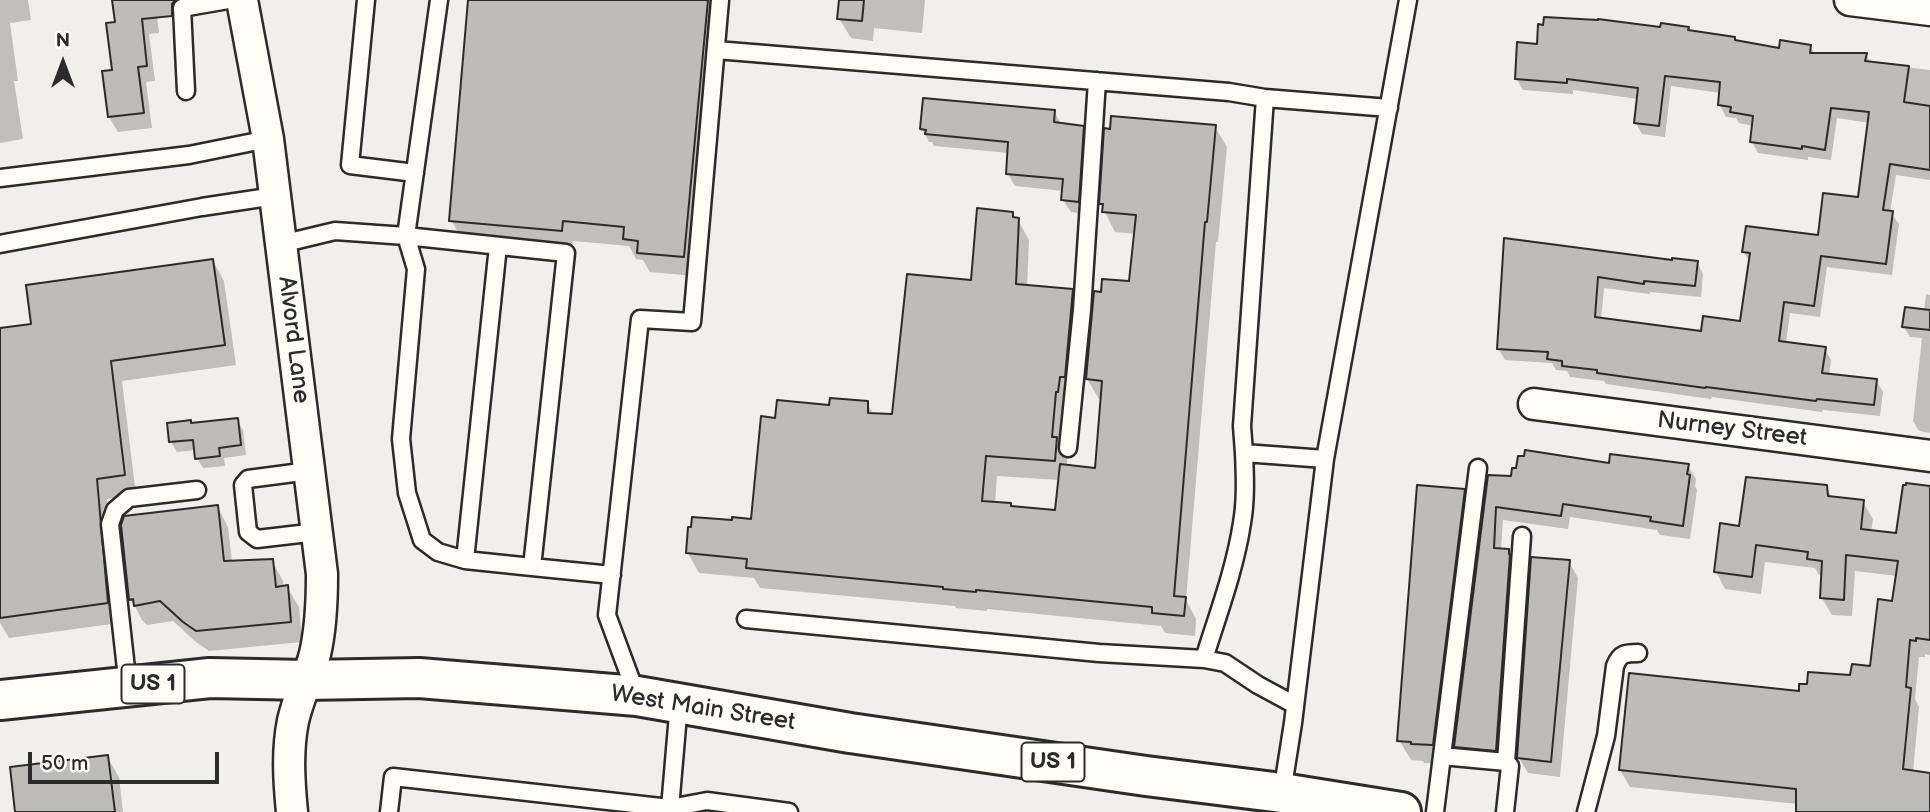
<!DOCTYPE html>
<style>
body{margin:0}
#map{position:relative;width:1930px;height:812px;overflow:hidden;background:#f0efeb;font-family:"Balsamiq Sans",sans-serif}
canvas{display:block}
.north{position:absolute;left:28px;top:28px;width:70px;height:70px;-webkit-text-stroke:5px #fdfcf7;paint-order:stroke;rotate:0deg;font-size:19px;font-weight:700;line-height:28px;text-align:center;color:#2b2b2b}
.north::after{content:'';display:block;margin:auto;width:24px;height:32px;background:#2b2b2b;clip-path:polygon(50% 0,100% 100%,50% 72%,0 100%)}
.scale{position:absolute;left:28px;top:752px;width:191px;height:32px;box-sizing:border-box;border:4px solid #2b2b2b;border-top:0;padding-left:9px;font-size:21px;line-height:24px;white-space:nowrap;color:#2b2b2b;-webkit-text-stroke:5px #fdfcf7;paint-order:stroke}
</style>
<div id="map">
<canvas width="1930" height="812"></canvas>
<div class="north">N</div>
<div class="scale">50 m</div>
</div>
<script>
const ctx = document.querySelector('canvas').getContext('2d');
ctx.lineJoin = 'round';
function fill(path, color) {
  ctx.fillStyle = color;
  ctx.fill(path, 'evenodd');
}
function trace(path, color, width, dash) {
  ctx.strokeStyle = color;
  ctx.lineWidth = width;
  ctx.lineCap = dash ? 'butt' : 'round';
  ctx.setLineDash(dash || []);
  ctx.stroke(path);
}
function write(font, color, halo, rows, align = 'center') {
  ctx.font = font + ' "Balsamiq Sans",sans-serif';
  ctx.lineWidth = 7;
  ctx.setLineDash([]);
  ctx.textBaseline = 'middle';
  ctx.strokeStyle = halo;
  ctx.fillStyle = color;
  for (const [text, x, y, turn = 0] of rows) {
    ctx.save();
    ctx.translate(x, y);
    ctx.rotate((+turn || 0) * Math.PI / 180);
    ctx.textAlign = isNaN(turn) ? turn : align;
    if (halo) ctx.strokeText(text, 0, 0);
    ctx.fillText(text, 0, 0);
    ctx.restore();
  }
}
fill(new Path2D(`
 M0,0H28L31,20L10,23L18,81H14L23,139L0,143Z
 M114,0H155L159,33L149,34L155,81L146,82L152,128L118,132L109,117L116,24Z
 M470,0H720L694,276L650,272L643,260L636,259L629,246L573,241L572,251L463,241L451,220Z
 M841,0H925L922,33L874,28L873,41L851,38L839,18Z
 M1662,29H1688L1690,32L1781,50L1810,46L1815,54H1866L1871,63L1930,70V180L1896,175L1890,212L1899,224L1892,275L1827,267L1820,317L1790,313L1786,343L1825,349L1831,360L1829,376L1876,380L1883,392L1880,416L1823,410L1822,412L1712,397L1711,399L1606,384L1604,381L1570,377L1567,371L1556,370L1552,363L1505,360L1498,348L1505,240L1673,262H1697L1703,274L1701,297L1650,292V294L1604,288L1601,320L1703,332L1741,323L1750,263L1744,252L1819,237L1860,199L1870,123L1837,118L1831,160L1808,157V160L1758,153L1752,142L1754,126L1739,123L1736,118L1726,117L1720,105L1721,93L1671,86L1665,137L1642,134L1636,123L1638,99L1573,90V94L1523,90L1516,78L1539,46Z
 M1054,111L1061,124L1082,127L1090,140L1085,214L1071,212L1063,200L1064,191L1015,186L1008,174L1009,153L934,146L932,142H929L922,129Z
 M1215,127L1227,147L1218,242H1216L1186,600L1196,619L1195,636L1165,633L1161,626L987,609V611L956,608L955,606L760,588L754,578L699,573L688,553L753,521L777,420L830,406L867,403L874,415L894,416L1012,213L1015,219L1018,220L1029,240L1027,287L1072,291L1083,311L1063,452L1067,459V466L1096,469L1103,399H1099L1087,379L1103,294L1131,283L1136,234L1115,232L1101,204ZM997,476L1060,480L1057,512L1012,508L995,504Z
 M213,261L224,281L236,365L122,381L136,495L107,499L119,623L9,638L0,623V329L33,325Z
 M1926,294L1930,295V433L1919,431L1913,421L1922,338L1910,337L1904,327L1924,311Z
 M237,420L243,430L246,455L224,458L225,466L203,468L197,458L196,450L177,452L171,442L192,425Z
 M1611,465L1688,466L1696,479L1695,486L1697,490L1690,539L1660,535L1657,530L1570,517L1568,529L1503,520L1501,550H1508L1516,564L1503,764L1464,760L1456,746L1489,477L1512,478Z
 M1826,487L1833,499L1863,502L1873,519L1871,532L1898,535L1930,489V655L1925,654V657H1919L1915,699L1919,707L1913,772L1930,775V812H1798V804L1630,787L1620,770L1800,693L1852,677L1871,668L1894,603L1897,576L1855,571L1852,616L1832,615L1822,598L1823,576L1819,575L1815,568L1765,562L1761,594L1725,589L1716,572L1741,528Z
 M1464,491L1475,511L1444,764L1424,763L1423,761L1411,760L1399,740Z
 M217,506L228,527L232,563L272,561L283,581L284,588L287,587L299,607L302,642L209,651L196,642L173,621L147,625L142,620L131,599Z
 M1569,562L1578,578L1560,777L1528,773L1519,758Z
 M107,757L119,777L123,812H17Z`), '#0003');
const building = new Path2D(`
 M112,0H175L172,4V16L142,19L147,66L138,67L144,113L108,117L102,71L112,70L106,23L115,22Z
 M468,0H708L684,257L637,253L638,241L623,239L624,227L563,221L562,231L449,221Z
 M839,0H864L862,21L837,19Z
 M1544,17L1598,20V19L1660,27L1661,23L1689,27L1688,30L1735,37V40L1779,48L1780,40L1811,45L1810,53H1867L1865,61L1909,66L1904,102L1930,106V170L1890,164L1883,210L1893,211L1886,264L1821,256L1814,306L1784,302L1779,341L1826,347L1822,373L1877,379L1874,405L1817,399L1816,401L1706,387L1705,388L1597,373V370L1562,366V361L1547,359L1548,352L1497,349L1504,238L1672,260V258L1698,261L1695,286L1644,281V284L1598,277L1595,317L1701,331L1703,316L1740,321L1750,253L1742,252L1746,226L1818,235L1823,193L1858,197L1869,112L1831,108L1825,150L1802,146V149L1750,142L1753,116L1730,112L1731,107L1718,105L1720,82L1665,76L1659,126L1634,123L1638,88L1567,79V83L1515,79L1517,42L1537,44L1538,24L1543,25Z
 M923,98L1055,110L1054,122L1084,126L1079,202L1061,200L1063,179L1006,174L1008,142L925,134L926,130L920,129Z
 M1111,116L1216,125L1207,222H1205L1174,596L1186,597L1184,616L1152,613V607L976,590V592L943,589V587L746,568L747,559L686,553L688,527H691L692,517L732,520V517L751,519L761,416L775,418L777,400L829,405L830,398L868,401V413L892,414L907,274L971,280L977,208L1013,212V217L1019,218L1016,284L1073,289L1065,377H1060L1058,392H1056L1052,437H1057L1055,461L986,456L982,501L1011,503V506L1055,510L1060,464L1095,468L1102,381L1086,379L1094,291L1101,292L1102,279L1129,281L1136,215L1102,212L1103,204H1099L1104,128L1110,129Z
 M213,259L225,345L111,361L125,475L97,479L108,603L0,618V328L31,324L26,285Z
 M1905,307L1930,310V330L1902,327Z
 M238,418L241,445L219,448L220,456L195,459L193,440L169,442L167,423L191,420V423Z
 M1525,450L1609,463L1610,454L1689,464L1687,474L1690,475L1683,526L1650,521L1651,517L1563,504L1561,516L1496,507L1494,548L1509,549V554L1510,555L1496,751L1454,747L1488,475L1511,476L1512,468H1516L1518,456H1524Z
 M1746,477L1827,485L1828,496L1864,500L1861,529L1896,533L1903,485H1906V483L1930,486V640L1916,638V641L1910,640L1906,687L1911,688L1903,769L1930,773V812H1796V789L1619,770L1629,673L1799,691V684H1807L1808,672L1850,675L1852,664L1870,666L1878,599L1892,601L1898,561L1846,555L1844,600L1820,598L1822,561L1807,559L1808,552L1756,545L1752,577L1714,572L1720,523L1739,526Z
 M1417,485L1465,489L1433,745L1411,744V742L1397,741Z
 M218,505L224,561L273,559L276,587L288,585L291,622L196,631L183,622L160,601L134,606L133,599L129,600L121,525L124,516Z
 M1531,557L1570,560L1551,762L1517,758Z
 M108,755L115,812H15L10,767Z`);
fill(building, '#bdbcb8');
trace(building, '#2b2b2b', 2);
const service = new Path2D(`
 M366,0L350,165L415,173
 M439,0L406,236L416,269L401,439L407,493L422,540L438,552L465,560
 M716,50L1229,92L1265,98L1389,108
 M186,91L182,8L228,0
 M0,178L189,155L268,139
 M0,244L202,207L275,196
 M281,244L335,231L406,236L566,253L532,567L612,575
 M498,246L465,560L532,567
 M1068,448L1082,310L1097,81
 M1244,453L1242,426L1265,98
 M309,471L248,479L243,485L248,532L257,539L317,532
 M746,619L1099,653L1204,659L1225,663L1258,685L1295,705
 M1204,659C1218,614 1235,569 1242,523C1246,500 1245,476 1244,453L1325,459
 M128,687L110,524L115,510L129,498L197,490
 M637,696L607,615L640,319L692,322L720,0
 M1442,756L1506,762L1510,766L1505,812
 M1506,762L1522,536
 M1282,793L1293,723L1325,459L1408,0
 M389,812L393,777L670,808L679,703
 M670,812V808L707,801L789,812
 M1435,812L1478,468
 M1586,812L1606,736L1615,666C1620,653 1626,653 1638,653`);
const minor = new Path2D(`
 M242,0L268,139L322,574C322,601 321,628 315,654C309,677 298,698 293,721C287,751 289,781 292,812
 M1850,0L1930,10
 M1534,404L1930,456`);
const primary = new Path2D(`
 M0,700L210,678L306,680L419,678L637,696L850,733L1146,776L1282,793L1401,812`);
trace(service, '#2b2b2b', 21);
trace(minor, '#2b2b2b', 35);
trace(primary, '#2b2b2b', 44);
trace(service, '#fdfcf7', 16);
trace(minor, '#fdfcf7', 30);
trace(primary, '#fdfcf7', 38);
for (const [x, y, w] of [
 [153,684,63],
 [1053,762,63]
]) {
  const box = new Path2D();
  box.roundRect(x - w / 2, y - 19.5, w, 39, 5);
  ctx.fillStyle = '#fdfcf7';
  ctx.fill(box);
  trace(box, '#2b2b2b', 2);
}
write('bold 23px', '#2b2b2b', null, [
 ["US 1",153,684],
 ["US 1",1053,762]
]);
write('24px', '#2b2b2b', '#fdfcf7', [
 ["Alvord Lane",293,340,83],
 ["Nurney Street",1732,430,7],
 ["West Main Street",703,709,9]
]);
</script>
